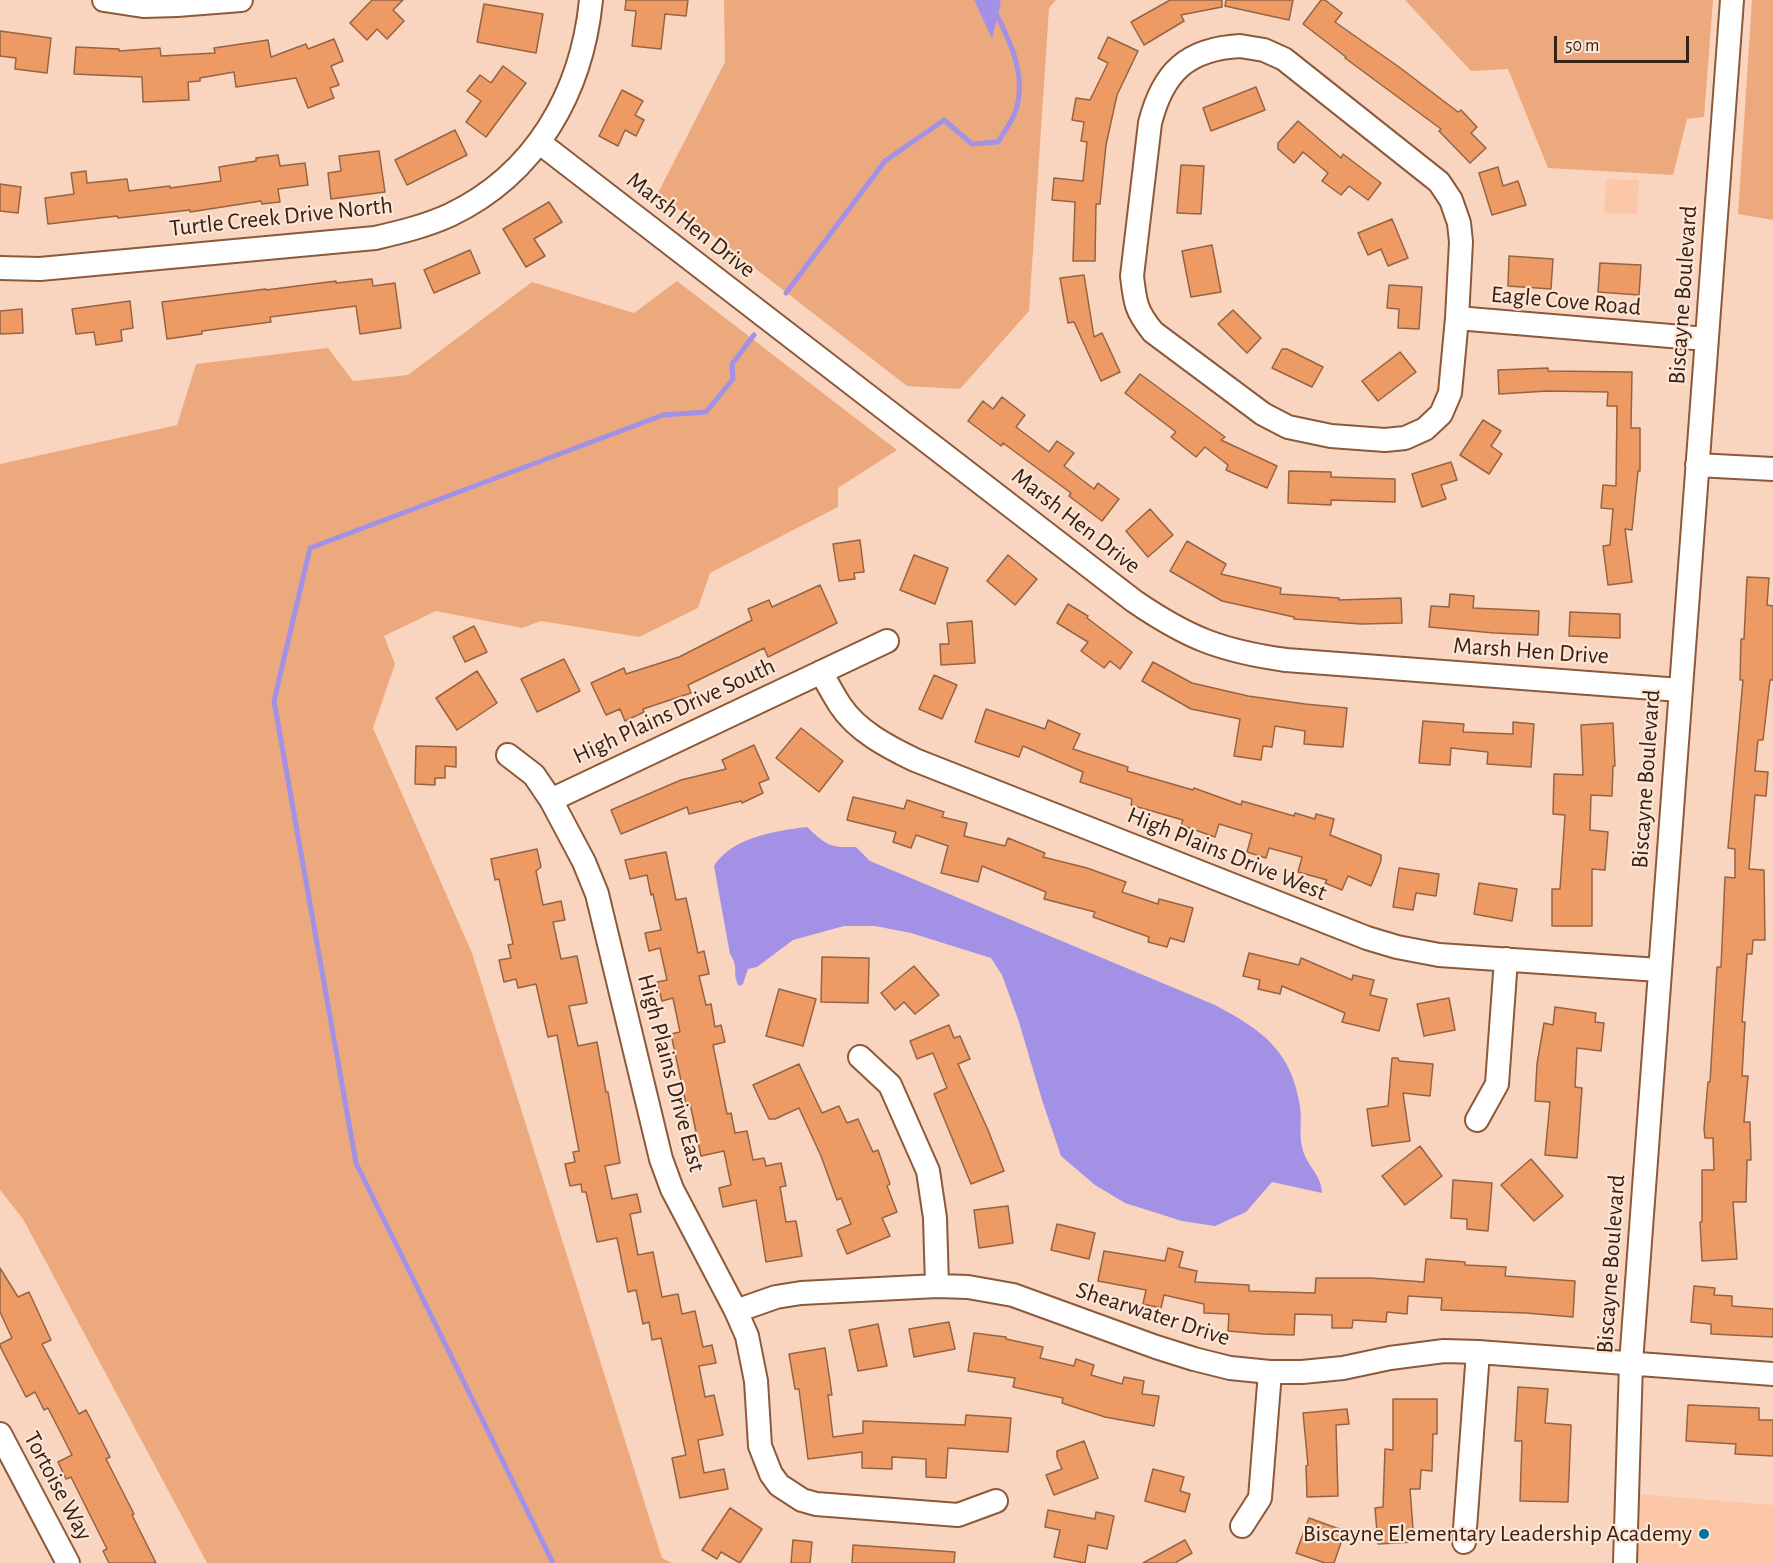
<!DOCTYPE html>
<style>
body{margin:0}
#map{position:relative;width:1773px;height:1563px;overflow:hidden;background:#f9d5bf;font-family:"Alegreya Sans",sans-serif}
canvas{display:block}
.scale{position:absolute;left:1554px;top:36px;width:135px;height:27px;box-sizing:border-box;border:3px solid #372113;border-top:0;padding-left:8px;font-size:18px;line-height:21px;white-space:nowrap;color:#372113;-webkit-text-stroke:4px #fde5d6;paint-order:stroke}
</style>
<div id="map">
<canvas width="1773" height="1563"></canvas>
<div class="scale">50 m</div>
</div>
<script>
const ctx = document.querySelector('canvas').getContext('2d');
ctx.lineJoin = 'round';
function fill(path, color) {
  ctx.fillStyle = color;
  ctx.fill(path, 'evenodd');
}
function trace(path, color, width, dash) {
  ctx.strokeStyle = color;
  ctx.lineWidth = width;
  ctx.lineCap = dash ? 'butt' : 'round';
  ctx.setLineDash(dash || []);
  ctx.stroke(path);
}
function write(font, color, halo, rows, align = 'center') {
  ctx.font = font + ' "Alegreya Sans",sans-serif';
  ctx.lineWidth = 4.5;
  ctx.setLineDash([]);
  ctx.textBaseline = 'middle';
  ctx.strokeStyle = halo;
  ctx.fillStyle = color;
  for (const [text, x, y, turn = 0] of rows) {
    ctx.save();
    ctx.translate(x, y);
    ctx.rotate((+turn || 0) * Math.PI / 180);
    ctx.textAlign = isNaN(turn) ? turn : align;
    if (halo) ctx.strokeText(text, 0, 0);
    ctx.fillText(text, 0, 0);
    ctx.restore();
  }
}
fill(new Path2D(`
 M1606,179L1639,180L1637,214L1604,213Z
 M1636,1494L1773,1505V1563H1635Z`), '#fcc7a7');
fill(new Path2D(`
 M724,0H974L992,38L1001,3L1000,0H1056L1049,8L1029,311L960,389L907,386L658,193L725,62Z
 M1405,0H1713L1704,117L1687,119L1673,175L1548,168L1508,69L1471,71Z
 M1752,0H1773V220L1738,214Z
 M677,281L897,450L838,488V507L710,573L698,608L639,637L541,621L522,628L436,611L384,636L395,664L373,728L472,953L662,1558L672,1563H207L23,1219L0,1190V464L177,425L196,364L328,348L353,381L408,375L532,282L634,313Z`), '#eda97e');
fill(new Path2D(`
 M974,0H1000L1001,3L992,39Z
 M807,827C826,845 830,848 856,847L870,861L1215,1005C1262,1030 1291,1050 1300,1106C1302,1119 1299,1134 1302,1147C1305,1164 1322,1175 1322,1193L1272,1182L1246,1212L1215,1226L1182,1221L1125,1203L1095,1185L1061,1156L1042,1100L1019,1022L1002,975L991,958L911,933L875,926H844L793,940L757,967L748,969L743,984L739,986C731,973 740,969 730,954L714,866C732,837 775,831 807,827Z`), '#a391e5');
trace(new Path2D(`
 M786,293L885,161L944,120L972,144L998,142C1004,132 1013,120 1016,110C1028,71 1006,33 989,0
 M553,1563L356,1163L274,701L310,548L663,415L706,412L733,379L732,364L754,335`), '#a391e5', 5);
const building = new Path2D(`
 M372,0H403L393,10L404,21L387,39L377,29L367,40L350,23Z
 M626,0H688L686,16L665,14L661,49L632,46L636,11L625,10Z
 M1170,0H1222V7L1181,15L1184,21L1144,45L1131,22Z
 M1226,0H1293L1289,20L1225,6Z
 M1321,0H1325L1342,13L1335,22L1399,67L1458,112L1461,110L1477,127L1471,133L1486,148L1470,163L1439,131L1441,129L1345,58L1346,57L1303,24Z
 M484,4L543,14L536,53L477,42Z
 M0,31L51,38L47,73L15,69L16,58L0,56Z
 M1108,37L1138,51L1117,95L1106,145L1100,204H1096L1095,261H1073L1075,202L1052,200L1054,178L1083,181L1087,142L1081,141L1084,122L1072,120L1076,98L1090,100L1108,63L1098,58Z
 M334,39L343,61L331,66L339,85L330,88L334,98L308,108L296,78L236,87L234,72L200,78V81L188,82L189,100L143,102L142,77L74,74L76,47L119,49V51L160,48L161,56L215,53L214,48L268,40L271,57L306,44L308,49Z
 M503,66L526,83L486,137L466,122L481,101L467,91L480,75L491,83Z
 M1256,87L1265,110L1211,131L1203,108Z
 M622,90L643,101L635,115L644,120L636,136L625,130L618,146L599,136Z
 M1298,121L1341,158L1343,154L1381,183L1368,200L1349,186L1341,195L1322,181L1328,173L1303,152L1294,163L1278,149V143Z
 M455,130L467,155L407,185L395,160Z
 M379,151L385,192L331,199L328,173L341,171L339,156Z
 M278,155L280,166L305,163L308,185L278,189L280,202L262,204L261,201L190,212V210L118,218L117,216L48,224L45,198L74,194L71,173L86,171L87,183L127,179L129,191L170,186V188L221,181L219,167L256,161V158Z
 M1181,165L1204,166L1201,214L1177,213Z
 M1498,167L1503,186L1518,181L1526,205L1492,215L1479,173Z
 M0,184L21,187L18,213L0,211Z
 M549,202L562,222L534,239L545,256L526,267L503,229Z
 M1392,219L1408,258L1388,266L1381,249L1368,255L1358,233Z
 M1212,245L1221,292L1191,297L1182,251Z
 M470,250L480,273L434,293L424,270Z
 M1509,256L1553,259L1551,289L1508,286Z
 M1600,263L1641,265L1639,295L1598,292Z
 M1084,275L1094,337L1102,333L1120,372L1101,381L1074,322L1068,323L1060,278Z
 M372,279L373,286L395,283L401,328L360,334L356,306L270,317L271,322L202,331V334L167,339L162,302L266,289V290L336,281V283Z
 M1389,285L1422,287L1419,329L1398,328L1399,309L1387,308Z
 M130,301L133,328L121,330L122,341L96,345L94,332L76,334L72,309Z
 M22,309L23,333L0,334V311Z
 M1233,310L1261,338L1247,353L1218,324Z
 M1282,349H1287L1323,367L1312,387L1272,368Z
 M1400,352L1416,372L1378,401L1362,381Z
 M1548,368V371L1632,372L1631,428H1640V471H1638L1632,530L1625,529L1632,582L1608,585L1603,546L1610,545L1613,509L1601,508L1603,485L1616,486L1617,406H1607L1608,392L1548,391L1499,394L1498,370Z
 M1140,374L1225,437L1221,440L1277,466L1267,488L1226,470L1228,465L1205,447L1196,457L1171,437L1176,432L1125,393Z
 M1002,397L1025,415L1016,427L1049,452L1057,441L1074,453L1064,466L1094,489L1098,483L1119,499L1102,521L1069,496L1071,493L1003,443L1001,446L968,421L983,401L993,409Z
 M1483,420L1501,431L1491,446L1502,454L1489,474L1460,455Z
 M1451,462L1457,480L1441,485L1446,499L1422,507L1412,474Z
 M1289,471L1331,472V477L1395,479V502L1331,500V505L1288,503Z
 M1150,509L1173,535L1148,557L1126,531Z
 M860,540L864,572L854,573L855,579L839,581L833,544Z
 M1187,541L1226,564L1221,574L1281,588L1280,594L1339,598V600L1401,598L1402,623L1361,624L1294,619V617L1222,601L1170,571Z
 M914,555L948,568L935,604L900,590Z
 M1008,555L1037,579L1015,605L987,581Z
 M1747,577L1769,578L1767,605L1773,606V680H1770L1763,740H1758L1755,771L1768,772L1766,796L1755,795L1749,869L1764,870L1765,940H1753L1752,954H1747L1742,1022H1745L1742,1076H1748L1744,1122H1750L1751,1160H1747L1746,1202H1733L1737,1259L1702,1261L1700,1222H1702V1170H1714L1713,1138H1705L1704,1129L1708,1082H1710L1717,967H1721L1725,877L1735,878V849L1728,848L1743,680H1740L1741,639H1744Z
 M820,585L837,623L768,657L764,648L688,685L691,693L643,709L644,712L625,721L620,709L606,715L591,683L624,668L626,674L679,657L752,620L748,609L769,600L772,607Z
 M1450,594L1474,596L1473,608L1539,611L1538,635L1494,633L1429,627L1431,606L1449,607Z
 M1068,604L1088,616L1087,618L1132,652L1120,669L1110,661L1104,668L1081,651L1088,642L1057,623Z
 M1570,612L1620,614V638L1569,636Z
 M972,621L975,663L941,665L940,644H949L947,623Z
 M474,626L487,652L465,662L453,637Z
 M564,659L580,691L537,712L521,679Z
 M1153,662L1192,683L1248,696L1305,704L1347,708L1343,747L1304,744L1305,731L1275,726L1272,747L1263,746L1261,760L1234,756L1240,719L1191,709L1142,681Z
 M477,671L497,703L457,730L436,698Z
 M934,675L957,685L942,719L919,709Z
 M986,709L1045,729L1048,720L1080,734L1073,749L1128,767L1127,771L1193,790L1194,788L1241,805L1242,801L1294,816L1295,813L1315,819L1316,814L1334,819L1330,835L1381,855V861L1371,886L1348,876L1342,890L1325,883L1327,880L1298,872L1302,857L1269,848L1266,858L1247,852L1252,834L1219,824L1215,837L1181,825L1183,820L1131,805L1132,799L1080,782L1083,772L1023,746L1019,757L975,742Z
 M1423,721L1464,724L1463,732L1513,734V722L1534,724L1531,767L1487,764L1488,752L1451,748L1450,765L1419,763Z
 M1613,723L1615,766H1613L1612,796L1591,795L1590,830L1608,832L1605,870L1592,869V926H1552V889H1560L1565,815L1553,814L1554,774L1583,775L1581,725Z
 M801,728L843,761L819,792L776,758Z
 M754,745L769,779L759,783L763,793L742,803L741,801L689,814L687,807L621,834L611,810L681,780L726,769L722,760Z
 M416,746L456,747V767L445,766V778H435V785L415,784Z
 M853,797L904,809L907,800L944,812L942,817L967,823L964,836L1005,846L1008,838L1045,853L1043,857L1087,868L1126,882L1122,892L1158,904L1159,899L1193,908L1184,942L1170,938L1167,947L1148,942L1149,937L1093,917L1095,912L1044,899L1046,892L982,866L978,882L941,873L948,846L916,835L911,848L893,842L896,832L847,820Z
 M537,849L541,867L536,871L543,905L561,901L565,920L553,922L561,959L577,956L587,1003L569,1006L578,1046L597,1042L606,1092H608L620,1163L605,1166L612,1199L637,1194L641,1212L630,1214L638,1255L653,1252L662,1297L678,1294L682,1314L695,1311L703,1347L712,1345L716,1363L699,1366L705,1397L714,1395L723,1435L698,1440L704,1473L724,1469L728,1489L680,1498L672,1458L686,1455L661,1338L652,1340L649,1322L643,1324L636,1290L628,1292L617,1238L597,1242L586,1192H582L581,1184L570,1186L565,1164L575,1162L573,1152L579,1151L557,1035L548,1037L536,984L518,988L516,979L504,982L499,960L511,958L508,945L513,944L499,879L495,880L491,859Z
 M666,852L676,900L686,898L698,953L704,951L709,974L699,976L706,1005L711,1004L715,1027L721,1025L725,1042L713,1045L727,1114L731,1113L735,1133L747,1131L753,1160L764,1158L766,1166L781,1163L786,1186L780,1187L786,1222L796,1221L802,1256L766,1262L756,1200L723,1207L719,1188L731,1185L724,1151L701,1156L690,1103L686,1104L671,1034L680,1032L673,998L662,1001L657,982L667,980L660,948L649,951L645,933L661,930L653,894L651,895L647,875L630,879L625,860Z
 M1399,868L1439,874L1436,896L1416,893L1413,910L1393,907Z
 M1479,883L1517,889L1512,921L1474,914Z
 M1249,953L1299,965L1301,958L1352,980L1353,975L1374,980L1370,995L1387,999L1379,1031L1342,1022L1345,1013L1282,986L1280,994L1258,989L1260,980L1243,976Z
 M822,957L869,958L868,1003L821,1002Z
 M914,966L939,995L915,1014L904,1002L895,1010L881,993Z
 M779,989L816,999L803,1046L766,1036Z
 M1449,998L1455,1030L1424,1036L1417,1004Z
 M1555,1007L1596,1013L1595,1022L1604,1023L1601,1051L1577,1048L1575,1087L1582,1088L1577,1158L1545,1155L1550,1102L1535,1101L1537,1064L1544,1023L1553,1025Z
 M949,1025L954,1038L960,1036L970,1059L958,1064L988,1130L1004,1171L971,1184L934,1094L947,1088L933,1053L917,1059L910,1041Z
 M1392,1058H1398L1399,1061L1433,1064L1430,1096L1403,1093L1410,1141L1372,1146L1367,1109L1388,1106Z
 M799,1064L822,1113L839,1106L847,1123L858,1119L873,1152L878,1150L890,1184L887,1186L897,1212L882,1218L890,1236L847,1254L837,1230L851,1224L841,1198L837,1200L821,1156L799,1108L775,1119H769L753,1085Z
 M1420,1146L1442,1176L1405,1205L1382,1176Z
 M1531,1159L1563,1196L1534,1221L1501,1185Z
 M1453,1180L1492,1183L1488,1231L1467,1229V1219L1451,1218Z
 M1008,1206L1013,1243L979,1248L974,1210Z
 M1057,1224L1095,1233L1089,1259L1051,1250Z
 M1168,1248L1183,1252L1179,1267L1197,1271L1195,1282L1249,1285V1291L1315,1293L1316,1278H1370L1424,1282L1426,1259L1465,1262V1265L1506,1267L1505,1276L1575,1281L1573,1317L1526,1313L1441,1310L1442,1298L1408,1296L1407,1314L1387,1312L1386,1322L1353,1320L1352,1328H1332V1315L1295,1314L1294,1335L1263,1334L1228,1331L1229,1314L1204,1313V1304L1164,1295L1161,1308L1143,1304L1146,1290L1098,1281L1104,1251L1165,1261Z
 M0,1268L18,1297L29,1292L51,1340L42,1344L79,1414L86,1410L110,1457L106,1459L134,1514L132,1515L156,1563H109L103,1551L107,1549L71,1477L66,1479L58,1462L72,1455L48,1408L44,1410L35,1392L26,1397L0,1346V1344L12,1338L0,1312Z
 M1694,1286L1715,1288L1714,1295L1732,1296V1306L1773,1309V1337L1711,1334V1324L1691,1322Z
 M949,1322L955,1349L914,1357L909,1329Z
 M878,1324L887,1366L858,1371L849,1330Z
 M974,1333L1006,1337V1339L1043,1347L1040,1358L1074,1366L1076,1359L1094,1365L1091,1375L1122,1384L1124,1377L1144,1381L1142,1394L1159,1396L1154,1426L1105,1417L1062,1403L1063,1398L1013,1387L1015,1378L968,1371Z
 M825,1348L832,1395H828L833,1437L863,1433V1421L965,1425L966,1415L1011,1418L1008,1452L948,1448L946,1478L926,1477V1459L892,1457V1469L862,1468V1452L808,1459L799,1389H795L789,1354Z
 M1518,1387L1548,1389L1545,1423L1571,1425L1568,1502L1520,1501L1522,1441H1515Z
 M1393,1399H1437V1434H1433L1432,1471L1421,1470L1420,1489H1410L1414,1542L1378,1544L1375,1508L1383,1507L1385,1449L1393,1450Z
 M1688,1405L1759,1408V1420H1773V1456L1735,1454L1736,1444L1686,1441Z
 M1347,1409L1349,1424L1336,1425L1338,1496L1307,1497L1306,1466L1308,1465L1303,1413Z
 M1084,1441L1098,1478L1054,1495L1046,1475L1062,1469L1057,1457V1451Z
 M1153,1469L1184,1477L1180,1491L1190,1494L1185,1512L1145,1501Z
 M730,1508L762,1529L740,1563L721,1552L717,1559L702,1550Z
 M1048,1510L1095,1519L1096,1512L1114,1516L1107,1549L1088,1545L1085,1563L1054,1557L1060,1530L1045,1527Z
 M1309,1518L1345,1531L1334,1563H1325L1296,1553Z
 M793,1540L812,1542L810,1563H791Z
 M1185,1540L1192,1553L1175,1563H1143Z
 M853,1545L955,1552L954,1563H852Z`);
fill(building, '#ed9a64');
trace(building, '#976342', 1.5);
const minor = new Path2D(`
 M104,0L143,6L177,5L241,0
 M1240,46L1264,50L1284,59L1439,182L1451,200L1459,223L1461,242L1457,318L1450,393L1441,414L1425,429L1405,438L1385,440L1331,436L1288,427L1263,414L1153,332C1136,311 1135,303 1132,276L1150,123C1163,72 1187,49 1240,46Z
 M540,143L1134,601C1188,638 1221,651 1286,660L1680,690
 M0,268L40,269L375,238C401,232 426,226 450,215C536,174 582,92 591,0
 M1457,318L1706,339
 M1697,465L1773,469
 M821,672C827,683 833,694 840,705C857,731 888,747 915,760L1367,938L1397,947L1439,955L1659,970
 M508,755L534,775L551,800L584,862L597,894L661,1159L672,1189L736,1311L747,1336L756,1381L760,1446L771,1474L779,1485L802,1500L816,1504L958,1515L996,1501
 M551,800L887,641
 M860,1057L890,1085L928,1171L935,1218L937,1286
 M1477,1120L1497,1084L1506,959
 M736,1311L776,1297L801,1293L937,1286L968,1287L1013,1295L1156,1347L1194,1359L1230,1368L1270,1372H1302L1343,1368L1390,1358L1444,1351L1478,1352L1773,1374
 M0,1434L68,1563
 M1242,1526L1260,1498L1270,1372
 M1464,1542L1478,1352
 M1625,1563L1631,1363L1732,0`);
trace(minor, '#8d5938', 26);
trace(minor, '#fff', 22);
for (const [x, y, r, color] of [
 [1704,1534,6,"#00739e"]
]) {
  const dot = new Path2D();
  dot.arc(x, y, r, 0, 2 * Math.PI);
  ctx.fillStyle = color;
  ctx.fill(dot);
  trace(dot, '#fde5d6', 2);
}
write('24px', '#372113', '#fde5d6', [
 ["Turtle Creek Drive North",281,217,-6],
 ["Marsh Hen Drive",691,225,38],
 ["Biscayne Boulevard",1683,295,-86],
 ["Eagle Cove Road",1566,301,5],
 ["Marsh Hen Drive",1076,521,38],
 ["Marsh Hen Drive",1531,651,4],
 ["High Plains Drive South",674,711,-25],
 ["Biscayne Boulevard",1646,779,-86],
 ["High Plains Drive West",1227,854,22],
 ["High Plains Drive East",671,1073,75],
 ["Biscayne Boulevard",1611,1264,-86],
 ["Shearwater Drive",1153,1314,18],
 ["Tortoise Way",58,1486,62]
]);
write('24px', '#372113', '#fde5d6', [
 ["Biscayne Elementary Leadership Academy",1692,1534]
], 'right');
</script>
